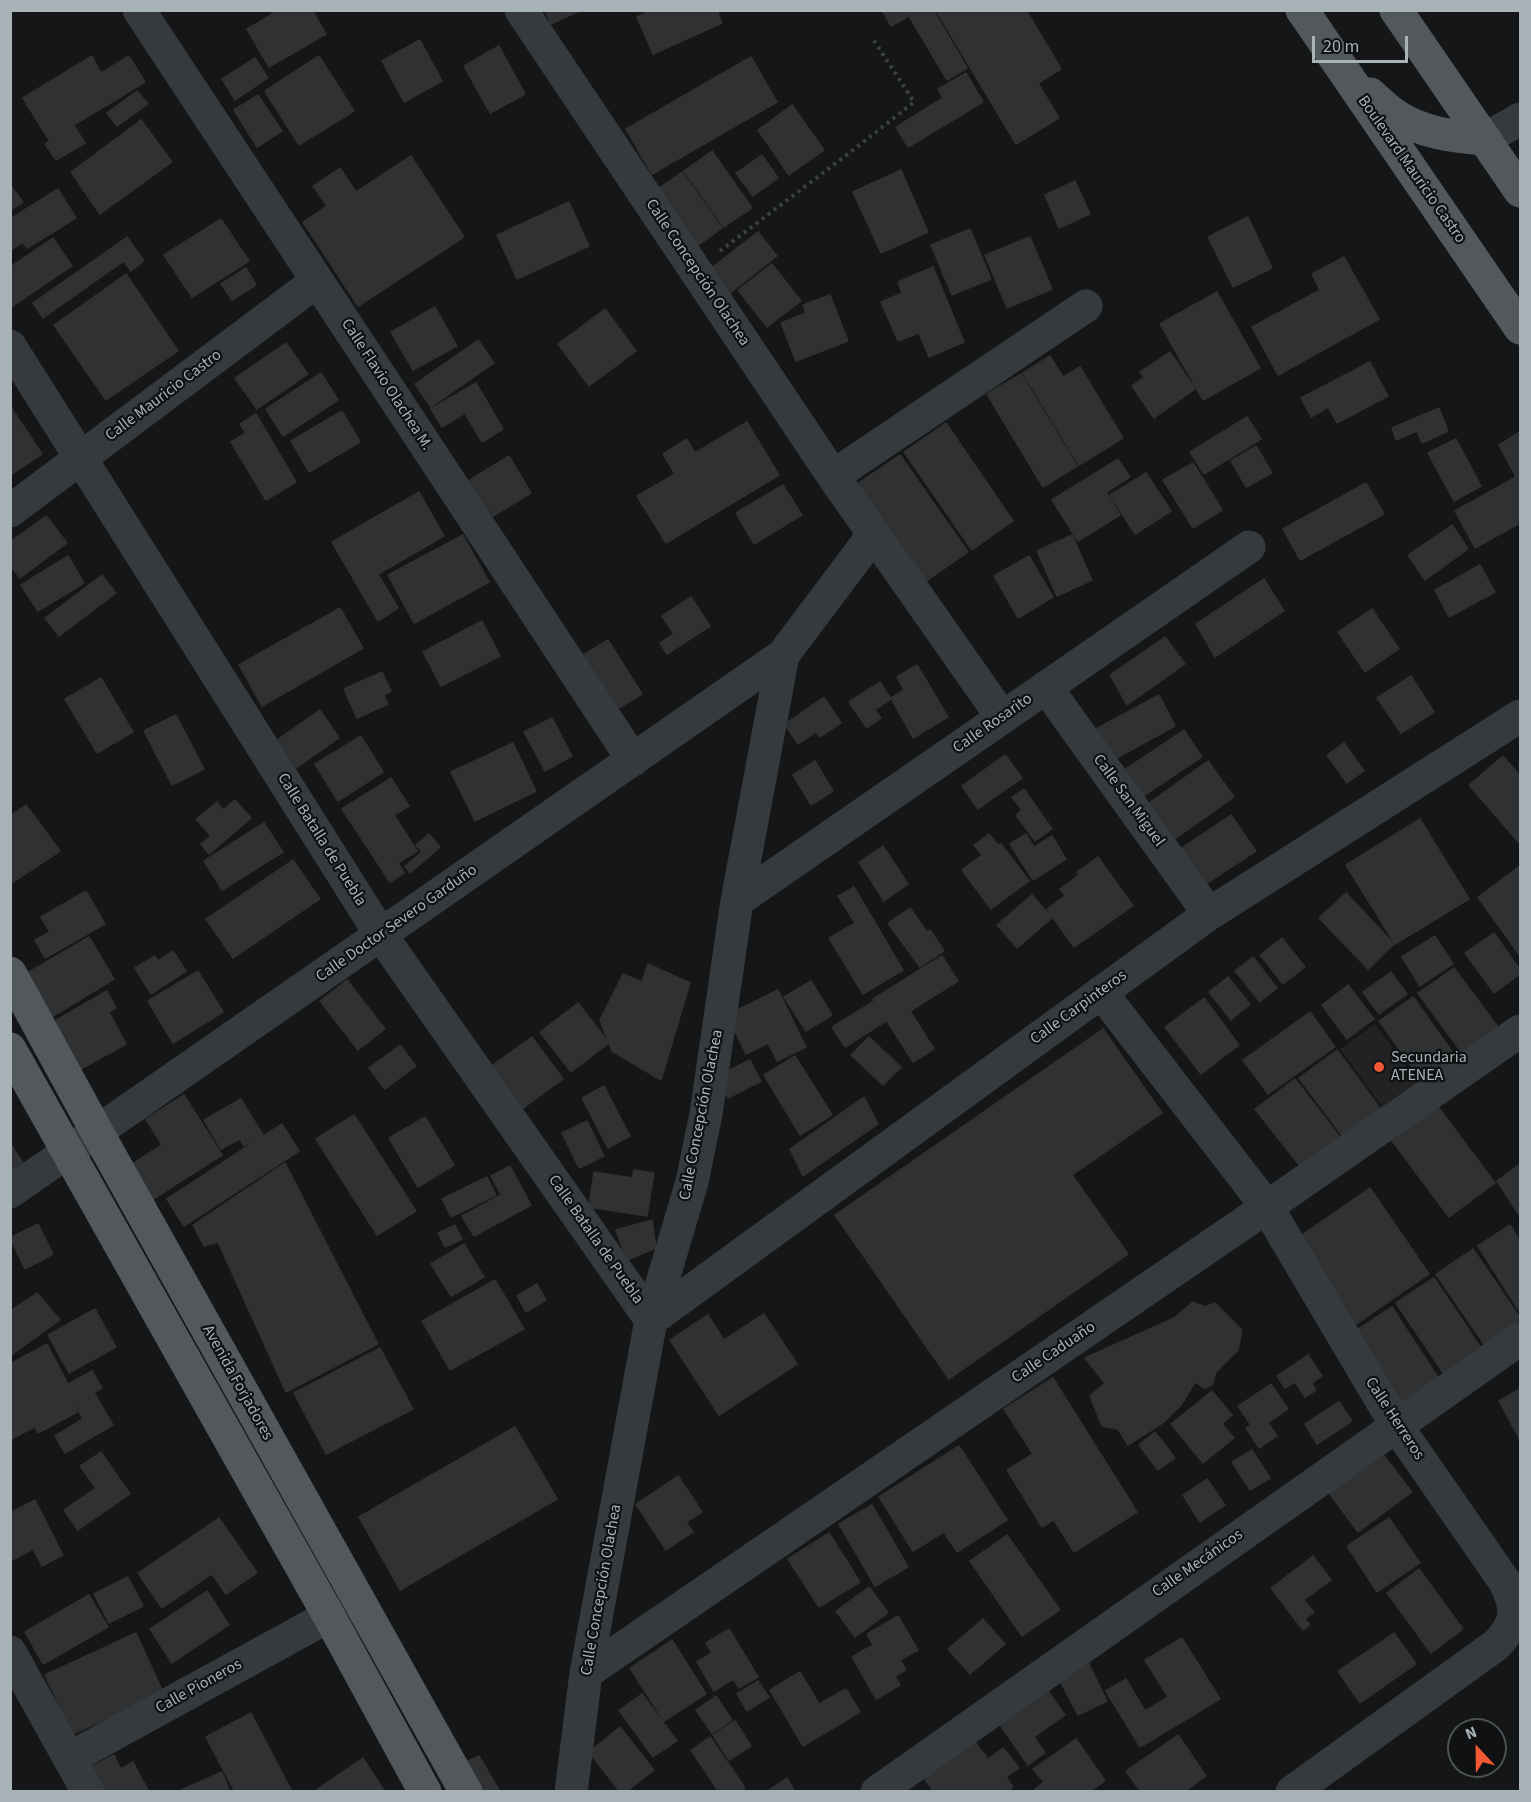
<!DOCTYPE html>
<meta charset="utf-8">
<style>
body{margin:0}
#map{position:relative;width:1531px;height:1802px;overflow:hidden;background:#151617;font-family:"Source Sans 3",sans-serif}
canvas{display:block}
.frame{position:absolute;inset:0;border:12px solid #a7b3b7;pointer-events:none}
.north{position:absolute;left:1447px;top:1718px;width:60px;height:60px;box-sizing:border-box;background:#101112;border:2px solid #4c5254;border-radius:50%;rotate:338deg;font-size:16px;font-weight:700;line-height:24px;text-align:center;color:#a7b3b7}
.north::after{content:'';display:block;margin:auto;width:21px;height:27px;background:#f15833;clip-path:polygon(50% 0,100% 100%,50% 72%,0 100%)}
.scale{position:absolute;left:1312px;top:36px;width:96px;height:27px;box-sizing:border-box;border:3px solid #a7b3b7;border-top:0;padding-left:8px;font-size:18px;line-height:21px;white-space:nowrap;color:#a7b3b7;-webkit-text-stroke:4px #101112;paint-order:stroke}
</style>
<div id="map">
<canvas width="1531" height="1802"></canvas>
<div class="frame"></div>
<div class="north">N</div>
<div class="scale">20 m</div>
</div>
<script>
const ctx = document.querySelector('canvas').getContext('2d');
ctx.lineJoin = 'round';
function fill(path, color) {
  ctx.fillStyle = color;
  ctx.fill(path, 'evenodd');
}
function trace(path, color, width, dash) {
  ctx.strokeStyle = color;
  ctx.lineWidth = width;
  ctx.lineCap = dash ? 'butt' : 'round';
  ctx.setLineDash(dash || []);
  ctx.stroke(path);
}
function write(font, color, halo, rows, align = 'center') {
  ctx.font = font + ' "Source Sans 3",sans-serif';
  ctx.lineWidth = 4.5;
  ctx.setLineDash([]);
  ctx.textBaseline = 'middle';
  ctx.strokeStyle = halo;
  ctx.fillStyle = color;
  for (const [text, x, y, turn = 0] of rows) {
    ctx.save();
    ctx.translate(x, y);
    ctx.rotate((+turn || 0) * Math.PI / 180);
    ctx.textAlign = isNaN(turn) ? turn : align;
    if (halo) ctx.strokeText(text, 0, 0);
    ctx.fillText(text, 0, 0);
    ctx.restore();
  }
}
fill(new Path2D(`
 M1375,1024L1419,1084L1384,1109L1340,1049Z`), '#212224');
const building = new Path2D(`
 M270,10H312L326,34L269,67L247,29L273,14Z
 M545,10H581L551,24Z
 M652,10H717L722,23L653,54L637,17Z
 M882,10H933L967,68L947,80L909,16L891,26Z
 M936,10H1026L1061,69L1038,83L1059,118L1016,144Z
 M420,40L442,81L404,102L382,61Z
 M499,46L525,94L490,113L464,66Z
 M92,56L101,73L129,56L145,82L49,140L23,98Z
 M319,56L354,111L299,145L265,91Z
 M751,57L777,102L652,174L626,129Z
 M255,58L268,78L235,100L222,79Z
 M966,73L983,102L908,147L896,127L943,98L938,89Z
 M137,91L148,104L117,126L107,113Z
 M258,95L282,131L257,147L234,110Z
 M792,105L824,150L789,175L758,130Z
 M141,120L172,162L100,214L71,172Z
 M74,126L85,143L56,160L45,144Z
 M712,151L752,208L724,227L684,171Z
 M762,155L778,178L753,196L736,173Z
 M411,156L464,237L358,306L303,222L327,206L313,186L340,168L356,192Z
 M901,170L928,232L881,253L853,192Z
 M682,172L722,228L696,247L655,191Z
 M1075,181L1090,214L1059,228L1045,195Z
 M10,185L23,202L10,211Z
 M58,189L76,218L27,248L23,242L12,249L10,219Z
 M569,202L589,246L517,279L497,235Z
 M1248,217L1272,268L1233,287L1208,237Z
 M221,219L249,261L192,297L164,255Z
 M970,229L991,279L952,295L931,245Z
 M758,232L777,256L730,293L711,268Z
 M127,237L144,261L131,271L124,261L43,318L33,303Z
 M1030,237L1052,289L1007,308L985,255Z
 M53,238L72,266L10,308V267Z
 M1344,257L1379,319L1278,375L1252,327L1320,290L1312,274Z
 M772,264L801,301L767,327L738,290Z
 M933,267L964,342L929,357L919,333L898,341L881,302L902,293L898,282Z
 M246,268L256,285L232,300L221,284Z
 M126,274L178,351L106,400L54,325Z
 M1217,292L1260,368L1203,400L1160,324Z
 M830,295L848,341L796,361L781,323L806,313L803,305Z
 M435,307L457,346L413,370L391,332Z
 M605,309L636,351L589,386L558,344Z
 M478,340L494,363L431,407L415,384Z
 M286,343L308,374L257,409L235,378Z
 M1170,352L1195,389L1154,418L1132,386L1144,377L1140,372Z
 M1050,356L1063,377L1080,367L1123,438L1079,465L1023,373Z
 M1370,362L1388,396L1337,423L1328,407L1311,417L1301,398Z
 M321,373L338,400L283,436L266,409Z
 M1021,374L1077,466L1043,487L987,394Z
 M476,383L503,429L482,442L465,413L442,427L431,409Z
 M1439,408L1448,431L1422,443L1417,431L1396,440L1392,428Z
 M12,409L42,454L10,475V410Z
 M342,411L360,442L309,472L291,441Z
 M256,414L296,482L266,500L231,442L246,433L240,424Z
 M1247,417L1261,439L1204,474L1190,452Z
 M747,422L779,475L666,543L637,496L675,474L663,454L687,439L695,453Z
 M946,423L1013,521L972,550L904,452Z
 M1520,432V523L1475,548L1455,511L1516,477L1499,445Z
 M1456,439L1481,486L1454,501L1428,453Z
 M1256,446L1272,473L1246,487L1231,461Z
 M900,455L968,552L925,582L857,484Z
 M509,456L531,493L493,516L489,509L482,513L465,483Z
 M1118,459L1130,477L1106,492L1120,515L1078,541L1052,500Z
 M1193,463L1222,510L1193,528L1163,480Z
 M1146,473L1171,511L1135,534L1110,495Z
 M1366,483L1384,514L1300,560L1283,529Z
 M783,485L802,515L754,544L736,513Z
 M419,492L444,536L378,574L398,608L378,621L332,542Z
 M46,516L67,543L20,578L10,565V542Z
 M1452,525L1468,549L1425,580L1408,555Z
 M463,535L489,582L414,623L388,575Z
 M1072,535L1092,580L1057,596L1037,551Z
 M68,556L84,583L38,611L21,585Z
 M1029,556L1053,597L1018,618L994,576Z
 M1480,565L1495,592L1449,617L1435,590Z
 M102,575L116,593L59,636L45,618Z
 M1264,579L1284,611L1215,657L1196,624Z
 M691,597L710,626L667,654L660,643L674,634L662,616Z
 M340,608L363,648L262,706L239,665Z
 M1372,609L1399,649L1365,672L1338,632Z
 M482,621L500,656L441,686L423,652Z
 M1165,637L1185,664L1127,705L1110,675Z
 M608,640L642,694L615,710L582,656Z
 M917,665L948,717L913,738L891,698L904,690L897,677Z
 M382,672L391,691L384,695L388,704L357,718L344,689Z
 M1411,676L1434,712L1401,733L1377,698Z
 M101,678L133,732L97,753L65,699Z
 M880,682L891,699L875,710L881,718L867,728L849,702Z
 M1159,695L1175,726L1111,761L1094,730Z
 M824,697L841,723L820,737L816,732L798,744L785,724Z
 M320,710L339,738L296,768L277,740Z
 M176,715L204,769L172,785L144,731Z
 M552,718L572,756L545,771L524,732Z
 M1184,730L1202,757L1139,799L1121,772Z
 M361,736L383,772L338,801L315,764Z
 M513,743L536,791L475,821L451,772Z
 M1344,743L1364,771L1347,783L1327,755Z
 M1005,755L1022,778L978,809L962,786Z
 M1503,756L1520,776V844L1469,785Z
 M815,761L833,791L811,805L793,775Z
 M1208,761L1234,797L1172,841L1146,805Z
 M391,778L409,806L394,815L417,851L398,863L404,873L390,882L342,809Z
 M1024,789L1052,829L1035,841L1016,815L1022,810L1012,797Z
 M235,800L251,818L209,854L201,844L211,836L196,819L217,802L223,810Z
 M26,805L60,851L10,884V816Z
 M1231,815L1256,851L1201,887L1177,851Z
 M1420,819L1469,899L1395,944L1346,865Z
 M264,823L283,852L222,890L204,861Z
 M429,834L440,847L410,873L405,866L422,852L416,845Z
 M989,834L998,845L1001,844L1029,881L991,909L962,870L982,855L974,845Z
 M1026,834L1034,847L1052,836L1066,859L1033,880L1010,844Z
 M883,846L908,884L884,901L859,862Z
 M1098,857L1133,906L1074,947L1047,909L1065,896L1060,889L1079,875L1077,872Z
 M293,860L320,899L233,958L206,919Z
 M1520,866V956L1478,897Z
 M854,887L903,970L863,994L829,938L855,923L838,896Z
 M86,891L105,924L45,958L35,940L50,932L41,917Z
 M1346,893L1394,944L1368,969L1319,918Z
 M1032,895L1052,918L1017,948L997,925Z
 M910,908L927,932L930,930L944,951L920,967L888,923Z
 M1494,933L1520,970V974L1494,993L1465,953Z
 M1435,936L1453,964L1420,986L1402,957Z
 M89,937L114,979L50,1018L24,975Z
 M1282,938L1305,967L1283,984L1260,955Z
 M173,951L186,971L151,994L135,968L155,956L158,961Z
 M942,956L958,981L910,1011L934,1049L913,1062L873,999Z
 M1253,957L1277,988L1260,1002L1235,971Z
 M648,964L690,983L661,1080L612,1051L600,1020L623,974L642,982Z
 M1454,968L1498,1027L1462,1053L1418,993Z
 M198,971L223,1012L173,1043L148,1001Z
 M1391,972L1407,994L1379,1014L1363,992Z
 M1228,977L1250,1004L1231,1020L1209,992Z
 M347,980L385,1029L358,1050L320,1001Z
 M811,981L832,1015L806,1031L784,997Z
 M1348,985L1374,1019L1347,1039L1322,1005Z
 M778,990L806,1047L777,1061L768,1043L746,1054L727,1015Z
 M107,991L116,1008L109,1012L126,1044L81,1069L53,1022Z
 M1413,997L1456,1057L1422,1081L1379,1021Z
 M1204,998L1239,1045L1201,1074L1165,1027Z
 M873,1002L886,1021L845,1047L832,1027Z
 M578,1003L609,1043L571,1072L540,1032Z
 M1310,1012L1335,1047L1268,1094L1243,1060Z
 M1103,1029L1162,1113L1072,1175L1128,1254L949,1379L835,1215Z
 M532,1037L563,1079L522,1109L491,1066Z
 M869,1037L901,1067L883,1085L851,1055Z
 M400,1045L416,1066L385,1089L369,1068Z
 M1337,1050L1382,1111L1345,1139L1299,1078Z
 M795,1056L832,1115L800,1135L764,1075Z
 M750,1060L761,1081L728,1098L717,1076Z
 M1295,1079L1342,1140L1303,1170L1255,1109Z
 M604,1086L630,1136L608,1148L582,1098Z
 M184,1095L222,1155L150,1201L128,1167L162,1145L146,1119Z
 M864,1097L878,1124L803,1176L790,1149Z
 M241,1099L263,1135L244,1146L240,1139L221,1149L204,1120Z
 M1436,1104L1495,1183L1449,1217L1390,1138Z
 M354,1115L416,1211L377,1235L316,1139Z
 M425,1117L454,1165L418,1187L389,1138Z
 M587,1121L604,1156L579,1168L562,1133Z
 M282,1124L299,1151L184,1226L167,1199Z
 M10,1143L24,1165L10,1173Z
 M285,1163L378,1344L286,1392L218,1242L204,1246L193,1225Z
 M1520,1164V1216L1497,1181Z
 M510,1166L531,1205L474,1236L462,1216L501,1195L491,1176Z
 M634,1170L654,1173L647,1216L589,1207L594,1172L632,1178Z
 M487,1177L496,1195L451,1217L442,1199Z
 M1370,1188L1429,1274L1349,1329L1290,1243Z
 M652,1220L656,1248L627,1260L616,1230Z
 M38,1224L53,1254L25,1269L10,1238Z
 M455,1225L462,1239L445,1247L438,1233Z
 M1510,1225L1520,1242V1312L1478,1246Z
 M464,1244L484,1277L451,1296L431,1264Z
 M1473,1249L1520,1318V1323L1486,1347L1436,1274Z
 M1434,1278L1483,1351L1446,1377L1396,1303Z
 M495,1280L524,1329L450,1370L422,1321Z
 M537,1284L546,1300L526,1312L517,1296Z
 M37,1293L60,1320L10,1356V1311Z
 M1193,1302L1205,1307L1215,1303L1242,1330L1238,1350L1216,1372L1212,1385L1205,1388L1195,1382L1181,1405L1164,1422L1128,1445L1118,1429L1102,1426L1090,1396L1105,1383L1085,1358L1174,1318Z
 M1392,1307L1441,1382L1398,1410L1349,1335Z
 M95,1309L116,1347L69,1373L48,1335Z
 M764,1314L797,1364L719,1415L670,1340L708,1315L724,1340Z
 M47,1344L68,1384L92,1371L102,1388L73,1404L77,1412L38,1433L10,1384V1364Z
 M380,1348L413,1409L326,1454L294,1393Z
 M1308,1355L1322,1376L1312,1383L1316,1390L1305,1397L1295,1382L1285,1388L1277,1376Z
 M1053,1378L1137,1512L1074,1552L1054,1520L1042,1527L1007,1470L1033,1454L1004,1409Z
 M10,1384L34,1427L10,1440Z
 M1271,1384L1288,1409L1268,1423L1277,1436L1259,1448L1246,1428L1251,1425L1238,1406Z
 M1520,1389V1440L1499,1401Z
 M1212,1391L1232,1415L1222,1424L1234,1438L1203,1463L1171,1424Z
 M94,1393L113,1425L65,1453L55,1436L83,1419L75,1405Z
 M1339,1402L1352,1421L1317,1444L1305,1424Z
 M515,1427L557,1499L400,1590L359,1517Z
 M1155,1432L1175,1458L1158,1470L1139,1445Z
 M959,1446L1007,1520L957,1552L944,1532L913,1551L879,1497Z
 M1377,1447L1412,1492L1358,1532L1324,1486Z
 M1252,1450L1270,1478L1250,1490L1232,1462Z
 M101,1452L130,1494L78,1530L64,1510L96,1488L80,1466Z
 M678,1476L702,1512L686,1522L693,1532L666,1550L636,1504Z
 M1207,1479L1225,1505L1200,1522L1183,1495Z
 M35,1500L63,1555L42,1566L33,1549L10,1561V1513Z
 M872,1505L908,1567L875,1586L839,1524Z
 M219,1518L257,1573L226,1594L212,1574L162,1608L138,1573Z
 M1389,1518L1420,1563L1377,1592L1347,1546Z
 M829,1533L860,1582L819,1607L788,1559Z
 M1007,1535L1060,1610L1022,1636L970,1561Z
 M1313,1556L1331,1580L1304,1600L1314,1612L1305,1619L1310,1625L1303,1630L1271,1588Z
 M1419,1569L1463,1629L1431,1653L1387,1593Z
 M128,1577L143,1606L109,1623L94,1594Z
 M869,1587L888,1613L855,1637L836,1611Z
 M207,1591L229,1625L172,1663L150,1629Z
 M89,1595L108,1627L43,1664L25,1632Z
 M898,1616L918,1650L900,1660L906,1670L895,1676L900,1685L876,1699L852,1657L873,1645L867,1634Z
 M983,1619L1005,1644L970,1674L948,1649Z
 M729,1629L758,1677L739,1688L733,1679L714,1691L697,1662L712,1653L706,1643Z
 M136,1633L163,1692L73,1734L45,1675Z
 M1394,1633L1416,1664L1360,1703L1338,1671Z
 M1182,1638L1220,1699L1140,1747L1106,1691L1126,1679L1145,1711L1168,1697L1145,1660Z
 M672,1640L706,1694L664,1721L630,1668Z
 M1088,1662L1107,1701L1078,1715L1058,1677Z
 M800,1672L819,1704L846,1689L860,1712L803,1746L770,1690Z
 M758,1681L769,1697L747,1711L737,1694Z
 M1047,1690L1065,1715L1034,1737L1045,1753L1028,1765L999,1723Z
 M642,1694L677,1741L653,1757L619,1710Z
 M716,1696L732,1720L712,1733L696,1710Z
 M251,1713L292,1792H235L206,1737Z
 M735,1721L751,1746L729,1760L713,1735Z
 M620,1727L654,1770L626,1792H620L589,1752Z
 M1178,1735L1206,1776L1184,1792H1141L1126,1771Z
 M710,1737L745,1788L739,1792H719L691,1750Z
 M1076,1739L1105,1781L1089,1792H1031L1044,1782L1033,1769Z
 M974,1741L988,1759L1003,1748L1019,1768L1006,1777L1013,1787L1008,1792H934L924,1778Z
 M114,1755L121,1769L133,1762L149,1792H96L84,1770Z
 M479,1756L500,1792H483L466,1762Z
 M363,1758L385,1792H313Z
 M222,1772L230,1792H182L181,1790Z
 M787,1778L795,1792H766Z`);
fill(building, '#303133');
trace(building, '#2f3133', 1.5);
trace(new Path2D(`
 M720,251L857,147L914,102L873,39`), '#3c4143', 4, [3, 4.5]);
trace(new Path2D(`
 M139,10L633,760
 M521,10L833,476L1002,717
 M1485,139L1520,119
 M10,346L381,935L651,1320L1209,914L1520,716
 M833,476L1086,306
 M10,511L317,281
 M1046,687L1209,914
 M737,901L1249,547
 M1101,992L1267,1207L1396,1425L1505,1582C1518,1609 1518,1623 1496,1645L1292,1792
 M10,1192L783,655
 M10,1652L88,1792
 M586,1673L1267,1207L1520,1031
 M70,1758L329,1616
 M571,1792L586,1673L651,1320L692,1182L706,1114L737,901L783,655L874,534
 M877,1792L1520,1339`), '#363a3c', 33);
trace(new Path2D(`
 M1302,10L1520,328
 M1396,10L1520,191
 M1370,94C1378,101 1386,109 1395,115C1421,133 1455,137 1485,139
 M10,973L97,1132L466,1792
 M10,1049L329,1616L425,1792`), '#52585b', 33);
for (const [x, y, r, color] of [
 [1379,1067,6,"#f15833"]
]) {
  const dot = new Path2D();
  dot.arc(x, y, r, 0, 2 * Math.PI);
  ctx.fillStyle = color;
  ctx.fill(dot);
  trace(dot, '#101112', 2);
}
write('16px', '#a7b3b7', '#101112', [
 ["Boulevard Mauricio Castro",1411,170,55],
 ["Calle Concepción Olachea",697,273,56],
 ["Calle Flavio Olachea M.",386,385,57],
 ["Calle Mauricio Castro",164,396,-37],
 ["Calle Rosarito",993,724,-35],
 ["Calle San Miguel",1128,801,54],
 ["Calle Batalla de Puebla",321,840,58],
 ["Calle Doctor Severo Garduño",397,924,-35],
 ["Calle Carpinteros",1079,1008,-36],
 ["Calle Concepción Olachea",702,1115,-79],
 ["Calle Batalla de Puebla",595,1240,55],
 ["Calle Caduaño",1054,1353,-34],
 ["Avenida Forjadores",237,1383,61],
 ["Calle Herreros",1394,1419,57],
 ["Calle Mecánicos",1198,1564,-35],
 ["Calle Concepción Olachea",602,1590,-80],
 ["Calle Pioneros",199,1687,-29]
]);
write('16px', '#a7b3b7', '#101112', [
 ["Secundaria",1391,1058],
 ["ATENEA",1391,1076]
], 'left');
</script>
